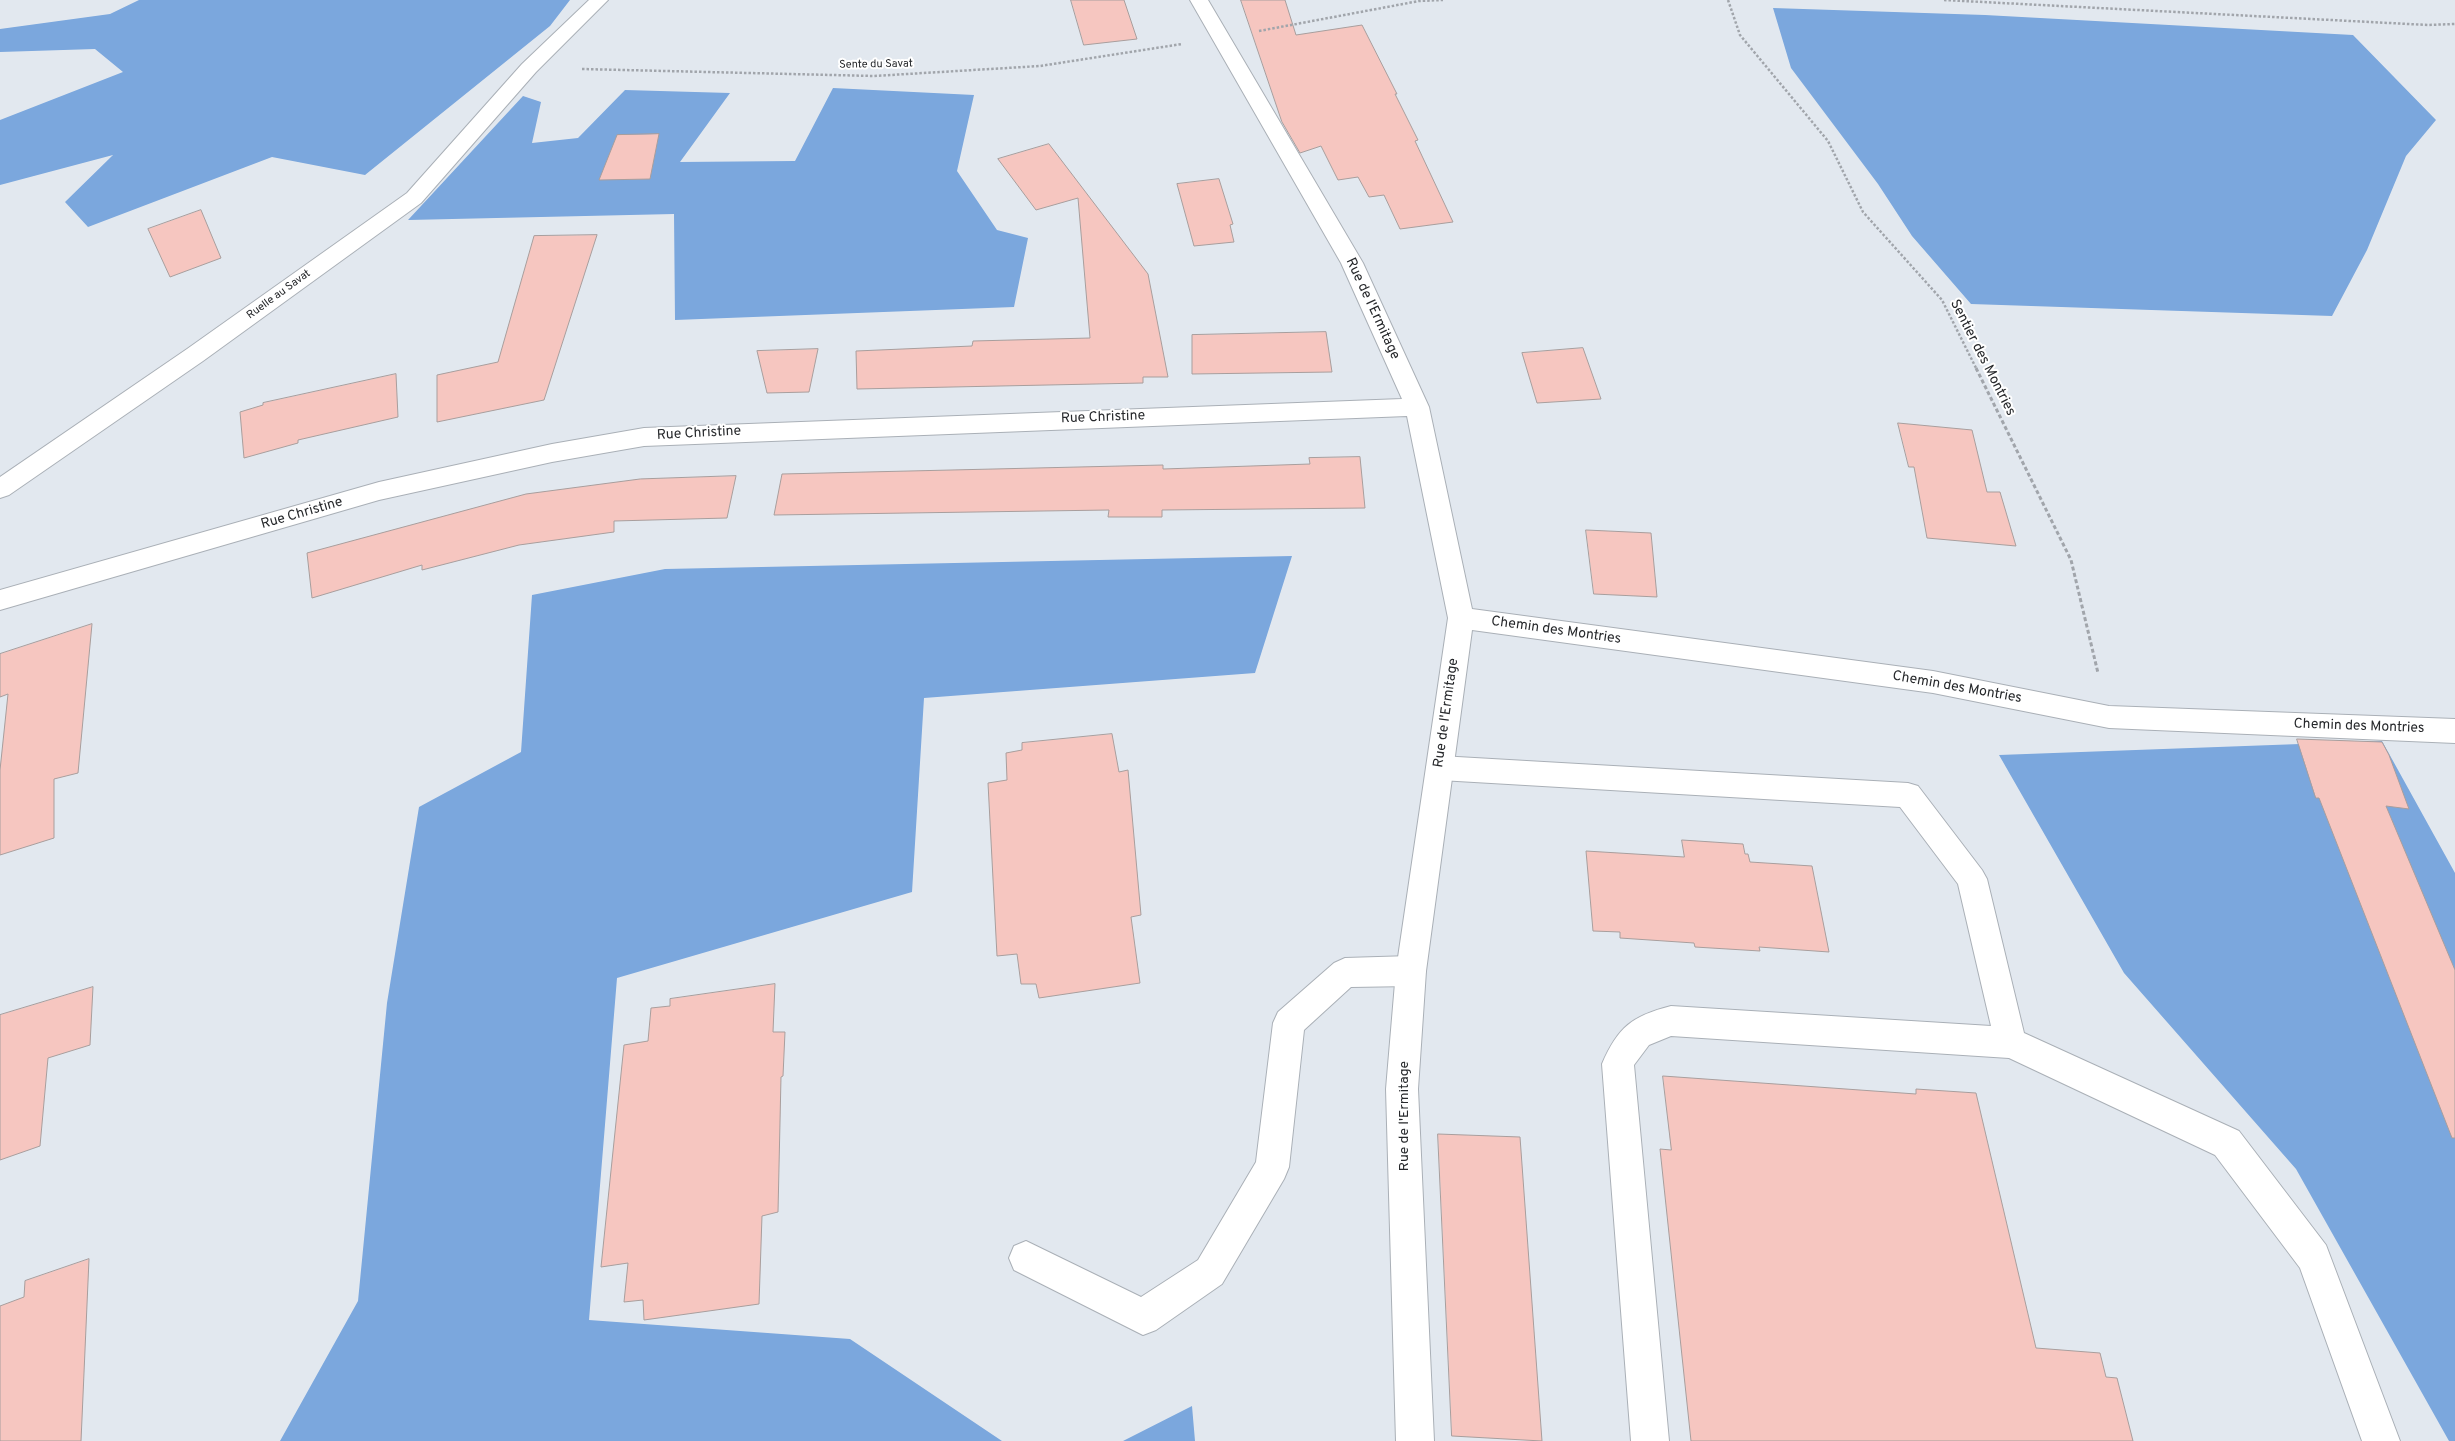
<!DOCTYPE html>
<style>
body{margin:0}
canvas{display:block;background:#e2e8ef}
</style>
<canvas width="2455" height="1441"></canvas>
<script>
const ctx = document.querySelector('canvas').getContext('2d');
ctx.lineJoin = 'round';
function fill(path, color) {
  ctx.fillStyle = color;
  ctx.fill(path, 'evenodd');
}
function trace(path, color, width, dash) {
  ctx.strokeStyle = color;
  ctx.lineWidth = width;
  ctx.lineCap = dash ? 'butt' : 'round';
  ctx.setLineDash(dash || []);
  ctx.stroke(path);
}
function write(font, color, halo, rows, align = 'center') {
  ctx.font = font + ' Overpass,sans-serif';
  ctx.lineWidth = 4;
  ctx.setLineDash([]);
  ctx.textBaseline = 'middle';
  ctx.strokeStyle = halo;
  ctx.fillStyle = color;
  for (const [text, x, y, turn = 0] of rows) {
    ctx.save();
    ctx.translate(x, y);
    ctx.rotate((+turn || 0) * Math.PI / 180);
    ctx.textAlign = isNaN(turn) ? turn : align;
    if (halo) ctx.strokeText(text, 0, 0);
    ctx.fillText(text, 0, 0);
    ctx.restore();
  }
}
fill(new Path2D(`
 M139,0H570L550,26L365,175L272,157L88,227L65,202L113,155L0,185V120L123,72L95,49L0,52V29L110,14Z
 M1773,8L1985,15L2353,35L2436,120L2406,156L2367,250L2332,316L1971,304L1912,236L1878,184L1791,68Z
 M833,88L974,95L957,171L997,230L1028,238L1014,307L675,320L674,214L408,220L523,96L541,102L532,143L578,138L625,90L730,93L680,162L795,161Z
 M1292,556L1255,673L924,698L912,892L617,978L589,1320L850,1339L1002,1441H280L358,1301L387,1003L419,807L521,752L532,595L665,569Z
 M2382,741L2455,873V1441H2449L2296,1169L2124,973L1999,755Z
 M1192,1406L1195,1441H1123Z`), '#7ba7dd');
const building = new Path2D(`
 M1071,0H1124L1137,39L1084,45Z
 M1241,0H1285L1296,35L1362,25L1397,94H1395L1418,140L1415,141L1453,222L1400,229L1384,195L1369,197L1358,177L1338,180L1321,146L1300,153L1282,122Z
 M659,134L650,179L599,180L617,135Z
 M1049,144L1148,274L1168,377H1143V383L857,389L856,351L972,346L973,341L1090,338L1078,198L1036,210L998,159Z
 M1219,179L1233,224L1230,225L1234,242L1194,246L1177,184Z
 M201,210L221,258L170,277L148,229Z
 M597,235L544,400L437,422V375L498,362L534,236Z
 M1326,332L1332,372L1192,374V335Z
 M1583,348L1601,399L1537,403L1522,353Z
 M818,349L809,392L767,393L757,351Z
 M396,374L398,417L298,440V443L244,458L240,412L263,405V403Z
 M1898,423L1972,430L1987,492H2000L2016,546L1927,538L1914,467H1909Z
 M1360,457L1365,508L1162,510V517H1108L1109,510L774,515L782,474L1163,465V469L1310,464L1309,458Z
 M736,476L727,518L614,521V532L519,545L422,570V565L312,598L307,553L526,494L640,479Z
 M1586,530L1651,533L1657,597L1594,594Z
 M92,624L78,773L54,779V838L0,855V770L8,694L0,697V654Z
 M1112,734L1119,772L1128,770L1141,915L1131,917L1140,983L1039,998L1036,984H1021L1017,954L997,956L988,783L1007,780L1006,753L1022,750V743Z
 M2297,739L2382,742L2389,755L2409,809L2386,806L2455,970V1138H2452L2319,798H2316Z
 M1682,840L1743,844L1745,854H1748L1750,862L1812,866L1829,952L1759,947L1760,951L1695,947L1694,943L1620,938V932L1593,931L1586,851L1684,857Z
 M775,984L773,1032H785L783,1076L781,1077L778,1212L762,1216L759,1304L644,1320L643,1300L624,1302L628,1263L601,1267L624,1045L648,1041L651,1008L670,1006V999Z
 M93,987L90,1045L48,1058L40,1146L0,1160V1015Z
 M1663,1076L1916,1094V1089L1976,1093L2036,1348L2100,1353L2106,1377L2117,1378L2133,1441H1691L1660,1149L1671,1150Z
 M1438,1134L1520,1137L1542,1441L1452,1436Z
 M89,1259L81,1441H0V1306L24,1297L25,1281Z`);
fill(building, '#f6c6c0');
trace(building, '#a89e9d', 1);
const service = new Path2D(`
 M1440,756L1908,783L1918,786L1982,870L1987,879L2024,1033L2239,1131L2326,1245L2400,1441H2362L2300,1268L2215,1155L2009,1058L1671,1036L1649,1045L1634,1065L1669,1441H1631L1602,1064C1618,1027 1632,1016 1671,1006L1991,1026L1958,884L1900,807L1440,780L1430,777L1426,768L1430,759Z
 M1411,956L1422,961L1426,971L1422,981L1411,986L1351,987L1304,1030L1289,1167L1284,1179L1222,1284L1156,1330L1143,1335L1014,1270L1009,1258L1014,1246L1026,1241L1141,1297L1198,1260L1256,1162L1273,1023L1278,1012L1334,963L1345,958Z`);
const minor = new Path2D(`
 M589,0H608L536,72L421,203L203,361L9,495L0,498V477L187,349L407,193L522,64Z
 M1190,0H1208L1363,263L1429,407L1472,609L1933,671L2109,706L2455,719V743L2109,728L1933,693L1472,630L1426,971L1418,1089L1434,1441H1396L1386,1089L1396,971L1448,618L1407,416L644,446L552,462L379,500L0,610V590L379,482L552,444L644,428L1402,399L1341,263Z`);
trace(service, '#aab0b7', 2);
trace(minor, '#aab0b7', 2);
trace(new Path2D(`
 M1728,0L1740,35L1828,141L1863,212L1942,300L1977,370
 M1944,0L2428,25L2455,24
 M1259,31L1419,1L1443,0
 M582,69L874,76L1040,66L1182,44`), '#a1a5ab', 2.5, [2.5, 2]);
trace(new Path2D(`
 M1976,368L2071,560L2098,673`), '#a1a5ab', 3, [4, 2.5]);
fill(service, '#fff');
fill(minor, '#fff');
write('11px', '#26282b', '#fff', [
 ["Sente du Savat",876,65,-1],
 ["Ruelle au Savat",279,295,-36]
]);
write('14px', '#26282b', '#fff', [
 ["Rue de l'Ermitage",1372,309,65],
 ["Sentier des Montries",1982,358,63],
 ["Rue Christine",1103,418,-2],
 ["Rue Christine",699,434,-3],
 ["Rue Christine",302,514,-16],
 ["Chemin des Montries",1556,631,8],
 ["Chemin des Montries",1957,688,10],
 ["Rue de l'Ermitage",1447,713,-82],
 ["Chemin des Montries",2359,727,2],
 ["Rue de l'Ermitage",1405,1116,-90]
]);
</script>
